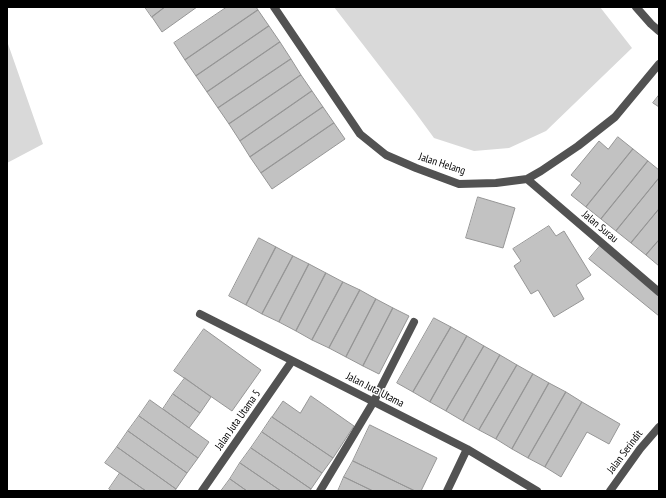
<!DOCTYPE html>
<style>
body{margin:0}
#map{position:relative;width:666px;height:498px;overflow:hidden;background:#fff;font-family:"PT Sans Narrow",sans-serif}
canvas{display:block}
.frame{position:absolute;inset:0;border:8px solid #000;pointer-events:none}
</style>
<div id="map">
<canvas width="666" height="498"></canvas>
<div class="frame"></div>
</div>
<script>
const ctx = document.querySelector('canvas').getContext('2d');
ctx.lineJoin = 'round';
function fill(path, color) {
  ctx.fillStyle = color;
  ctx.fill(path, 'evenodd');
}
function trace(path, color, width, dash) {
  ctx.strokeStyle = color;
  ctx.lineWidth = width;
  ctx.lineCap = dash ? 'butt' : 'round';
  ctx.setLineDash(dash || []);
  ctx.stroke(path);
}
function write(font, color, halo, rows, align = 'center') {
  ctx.font = font + ' "PT Sans Narrow",sans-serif';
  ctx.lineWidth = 3;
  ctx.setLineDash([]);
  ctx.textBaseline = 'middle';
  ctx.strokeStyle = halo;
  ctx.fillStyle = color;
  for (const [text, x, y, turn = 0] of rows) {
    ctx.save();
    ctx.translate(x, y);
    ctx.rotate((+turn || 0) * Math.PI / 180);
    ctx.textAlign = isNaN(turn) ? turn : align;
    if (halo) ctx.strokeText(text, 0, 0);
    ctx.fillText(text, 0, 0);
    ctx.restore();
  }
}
fill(new Path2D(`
 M334,7H600L632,48L546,131L509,148L474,151L434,138L415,112Z
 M7,41L43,144L7,163Z`), '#d9d9d9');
const building = new Path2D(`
 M145,7H165L152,17Z
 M165,7H197L162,32L152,17Z
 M227,7H256L258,10L185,60L174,43Z
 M258,10L269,26L196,76L185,60Z
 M269,26L280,42L207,92L196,76Z
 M280,42L291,59L218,108L207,92Z
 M291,59L301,75L229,124L218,108Z
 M301,75L312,91L240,141L229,124Z
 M312,91L323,107L250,157L240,141Z
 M659,95V107L653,103Z
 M323,107L334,123L261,173L250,157Z
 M334,123L345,139L272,189L261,173Z
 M618,137L633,149L586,207L571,195L581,183L571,175L599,141L608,149Z
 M633,149L648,161L601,219L586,207Z
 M648,161L659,170V178L616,231L601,219Z
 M659,178V209L631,243L616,231Z
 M478,197L515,208L503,248L466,238Z
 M659,209V240L646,255L631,243Z
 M549,226L556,236L564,231L591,275L576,285L584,299L554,317L538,290L531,294L514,266L521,261L513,249Z
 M259,238L276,247L246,305L229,296Z
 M659,240V266L646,255Z
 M601,245L659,292V316L589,259Z
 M276,247L293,256L262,314L246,305Z
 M293,256L309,264L279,322L262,314Z
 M309,264L326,273L296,331L279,322Z
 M326,273L343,282L312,340L296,331Z
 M343,282L360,290L329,348L312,340Z
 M360,290L376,299L346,357L329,348Z
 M376,299L393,308L363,366L346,357Z
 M393,308L409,316L379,374L363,366Z
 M434,318L451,327L413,392L397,383Z
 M451,327L467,336L430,402L413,392Z
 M204,329L261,370L232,411L174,371Z
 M467,336L484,346L446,411L430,402Z
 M484,346L500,355L463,421L446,411Z
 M500,355L517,365L479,430L463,421Z
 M517,365L533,374L496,439L479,430Z
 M533,374L549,383L512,449L496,439Z
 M185,378L211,397L200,413L173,394Z
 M549,383L566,392L528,458L512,449Z
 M566,392L582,402L545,467L528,458Z
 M173,394L200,413L189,428L163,409Z
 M311,396L354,426L333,458L272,417L283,401L300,413Z
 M150,400L209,442L198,458L139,416Z
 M582,402L620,424L609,444L587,432L561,477L545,467Z
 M139,416L198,458L187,473L128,431Z
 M272,417L333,458L322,473L262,432Z
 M370,425L437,458L421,491H415L353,461Z
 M128,431L187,473L176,489L117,447Z
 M262,432L322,473L311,489L251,448Z
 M117,447L176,489L175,491H146L105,463Z
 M251,448L311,489L310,491H281L240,463Z
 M353,461L415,491H373L344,477Z
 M240,463L281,491H247L230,479Z
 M120,473L146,491H112L109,489Z
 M344,477L373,491H338Z
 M230,479L247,491H221Z`);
fill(building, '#c2c2c2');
trace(building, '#969696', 1);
trace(new Path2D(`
 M274,7L360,134L386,155L416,168L459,184L496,183L527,179L541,171L578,146L615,117L659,64
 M636,7L651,24L659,31
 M527,179L659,292
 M200,314L467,449L537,491
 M202,491L292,361
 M320,491L374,401L414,322
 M447,491L467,449
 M610,491L640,449L659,427`), '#525252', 8);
write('11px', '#000', '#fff', [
 ["Jalan Helang",442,164,18],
 ["Jalan Surau",600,227,40],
 ["Jalan Juta Utama",375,390,27],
 ["Jalan Juta Utama 5",238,420,-55],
 ["Jalan Serindit",625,452,-53]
]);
</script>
